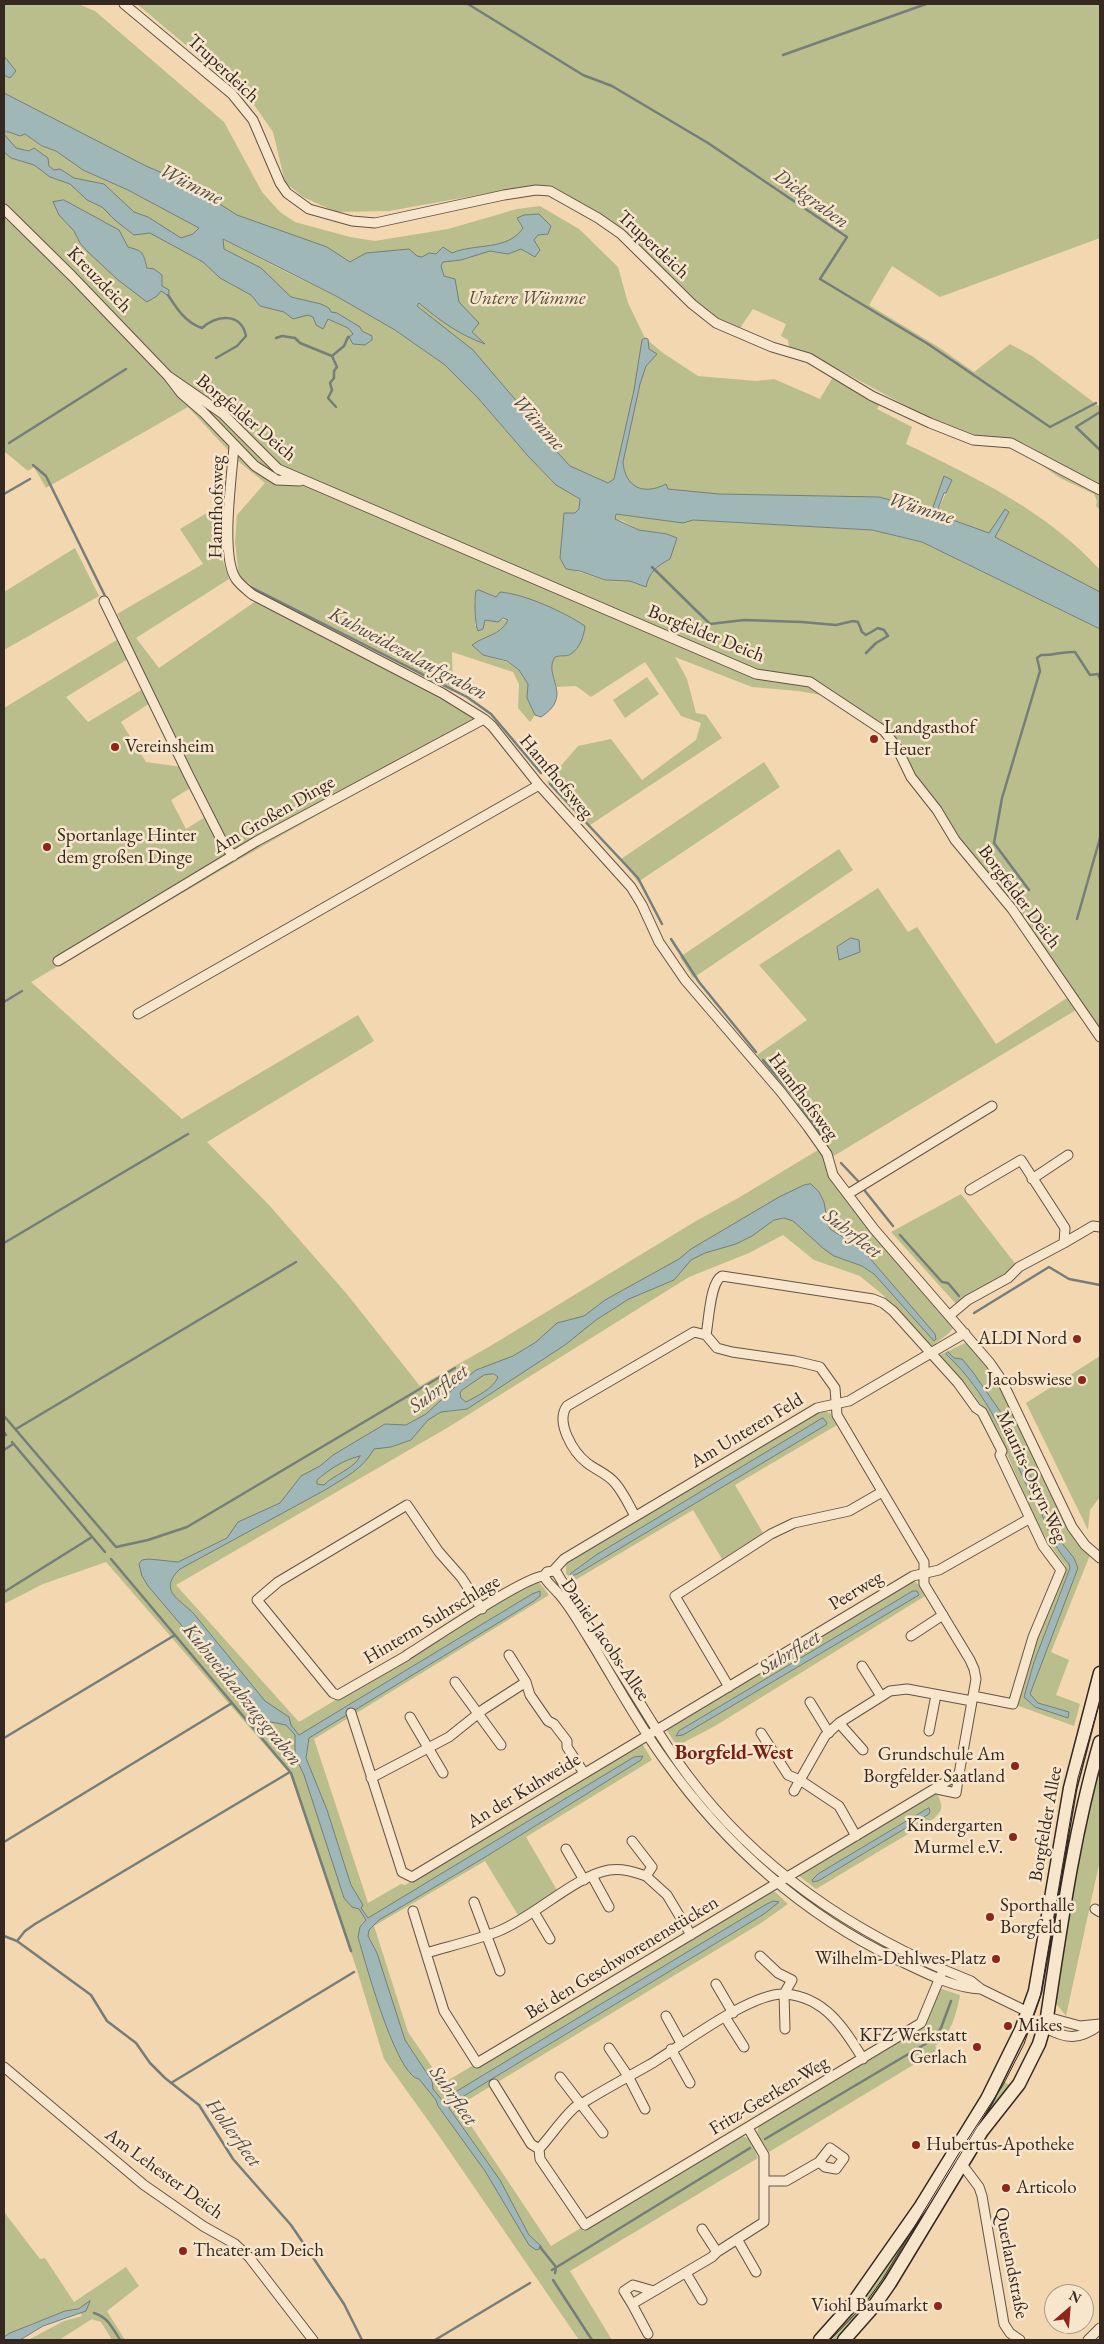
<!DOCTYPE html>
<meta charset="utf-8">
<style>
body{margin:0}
#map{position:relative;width:1104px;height:2344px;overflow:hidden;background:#f2d7b1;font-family:"EB Garamond",serif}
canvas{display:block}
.frame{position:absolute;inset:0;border:5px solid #352821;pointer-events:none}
.north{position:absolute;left:1044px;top:2284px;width:50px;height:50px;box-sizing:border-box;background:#f7e5cc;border:1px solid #a99988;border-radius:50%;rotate:27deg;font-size:14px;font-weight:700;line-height:20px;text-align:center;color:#352821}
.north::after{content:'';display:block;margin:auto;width:18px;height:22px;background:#8f2418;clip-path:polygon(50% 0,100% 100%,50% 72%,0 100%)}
</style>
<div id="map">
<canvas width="1104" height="2344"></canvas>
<div class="frame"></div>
<div class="north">N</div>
</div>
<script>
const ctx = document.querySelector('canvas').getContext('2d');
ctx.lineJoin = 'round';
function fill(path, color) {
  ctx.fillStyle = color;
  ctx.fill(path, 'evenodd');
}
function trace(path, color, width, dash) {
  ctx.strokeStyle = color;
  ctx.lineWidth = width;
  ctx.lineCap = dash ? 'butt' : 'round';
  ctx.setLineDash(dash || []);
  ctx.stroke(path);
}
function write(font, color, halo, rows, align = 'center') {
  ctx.font = font + ' "EB Garamond",serif';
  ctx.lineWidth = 5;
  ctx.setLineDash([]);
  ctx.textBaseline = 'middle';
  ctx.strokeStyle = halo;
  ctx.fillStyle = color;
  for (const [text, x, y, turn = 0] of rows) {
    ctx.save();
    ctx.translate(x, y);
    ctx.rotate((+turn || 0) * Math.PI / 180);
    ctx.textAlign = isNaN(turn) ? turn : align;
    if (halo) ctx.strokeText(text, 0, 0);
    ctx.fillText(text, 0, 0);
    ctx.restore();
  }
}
fill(new Path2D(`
 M4,4H78L95,11L224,122L262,192L280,212L295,222L350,237L375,241L448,229L517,209L540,206L579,229L618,267L628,303L645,338L663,353L698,376L756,381L774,379L820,399L833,377L880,404L877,409L912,427L906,444C976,478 1047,511 1100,570V614L921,528L583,491L475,368L4,111ZM952,480L937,512L932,510L940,491Z
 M137,4H1100V238L940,297L892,266L869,305L940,348L974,372L1010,344L1032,356L1100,407V487L1025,444L978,436L921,414L812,355L789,347L788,340L781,336L786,324L753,309L740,328L720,319L695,300L621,228L551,185H534L389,211L336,212L303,197L285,182L273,132L250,99Z
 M9,132L20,136L25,134L42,146L56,151L83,170L128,190L290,274L336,296L395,330L445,365L478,398L528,456L556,485L580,499L579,509L575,513H564L560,558L566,569C580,571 591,576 604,580C618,583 634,580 648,578L657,566L670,559L667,534L639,530L623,521L615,519L616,514L683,523L693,520L872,530L922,542L1100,629V1031L1022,916L952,831L909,769L901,749L839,698L798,691L752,687L675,657L687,679L696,713L706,715L722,738L590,825L547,782L578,746L611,739L642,780L696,740L701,723L681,716L645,662L591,697L576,686L557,687C554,676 548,668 555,657L570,655L584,626C561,610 533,602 506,592L496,597L479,590L474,601L477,611L475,626L482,625L485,619L508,620C500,636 485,634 472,645L483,655L507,662L519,670L528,684L527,698L535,715L530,722L518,708L519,684L513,672L452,652L453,692L254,587L239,577L235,542L237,515L265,483L238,461L188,407L46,488L34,467L28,471L4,451V133Z
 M1021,451L1100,492V510L1096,506L1097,501L1094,494L1060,478Z
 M227,501L222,558L229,579L136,638L159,668L256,601L442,698L481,722L240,859L31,982L182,1119L358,1015L374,1041L207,1142L269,1205L346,1293L420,1386L492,1345L696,1221L740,1197L818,1150L826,1159V1172L844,1197L954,1327L949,1333L931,1347L883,1295L860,1276L814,1260L783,1235L749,1253L689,1277L447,1428L176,1585L299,1722L533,1581H538L549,1595L314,1739L368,1903L401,1884L405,1885L642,1743L652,1760L526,1837L558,1892L518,1915L485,1861L374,1926L408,2032L443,2083L474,2065L477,2068L773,1890L788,1904L761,1923L458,2106L551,2246L581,2228L583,2231L736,2138L742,2136L750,2139L758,2158L570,2271L612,2340H579L437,2133L384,2059L357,1970L290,1774L106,1562L43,1584L4,1604V708L120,638L128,659L66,697L88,722L143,689L150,703L121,722L146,762L182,767L192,787L171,800L186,829L213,812L117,621L120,619L117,614L203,564L180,529Z
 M75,548L99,596L4,650V592Z
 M647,677L659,694L625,718L613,700Z
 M764,762L780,787L638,882L621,859Z
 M839,849L853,870L693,978L680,957Z
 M878,888L908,932L917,927L996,1044L1067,998L1076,1010L832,1157L795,1102L757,1055L807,1020L759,965Z
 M961,1194L1017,1266L956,1304L891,1232Z
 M965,1343L971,1346L994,1375L1090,1555L1051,1652L1069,1660L1056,1695L1080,1704L1074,1726L1016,1705L1040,1630L1066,1566C1024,1516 1013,1448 974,1395C964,1381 952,1370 939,1358L940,1355Z
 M1100,1356V1497L1090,1510L1088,1530L1026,1403Z
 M819,1410L830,1413L837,1425L735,1485L763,1533L722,1559L693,1510L572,1582L566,1573V1562Z
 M913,1580L919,1585L925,1596L715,1726L677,1746L666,1729Z
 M1100,1757V1860L1066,2016L1054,2001L1081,1844Z
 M935,1793H937C942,1806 945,1809 933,1819L816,1889L799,1876Z
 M939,1988L960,1995C957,2012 951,2036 935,2046L938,2050L769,2152L757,2134L759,2125L924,2025Z
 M1001,2080L1011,2086L889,2279L841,2340H834L831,2337L853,2310Z
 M4,2212L40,2259L45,2258L74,2302L126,2267L139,2286L107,2311L125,2340H112L101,2322L92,2319L59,2340H28L64,2321L82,2316L78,2309L33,2323L4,2337Z`), '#babe8c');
const water = new Path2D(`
 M4,56L16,71L10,78L4,75Z
 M4,93L146,166L190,185L237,215L327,247L350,262L366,253L409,249L417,256L422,257L429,253L436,254L443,247L452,253C475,243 508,251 523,228L517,218L524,215L539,214L551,226L548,234L538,235L534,240L540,250L535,257L521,249L508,254L490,251L461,260L443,262L441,266L444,276L455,279L459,302L479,323L472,332L485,344C460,335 440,321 419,303L417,306L473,350L525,411L546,440L570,466L608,483L614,479L634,390L642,340L645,338L648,339L649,349L657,354L646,366L640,384L623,462C625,487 643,496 666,484L668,489L719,494L879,497L927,510H932L944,476L952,480L946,493H944L936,514L989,533L1005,509L1009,512L995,537L1100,592V629L922,542L872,530L693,520L683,523L616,514L615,519L639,530L667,534L677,538L670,559C657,566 649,572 646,587L630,581L605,580L580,571L566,569L560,558L564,513H575L579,509L580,499L556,485L528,456L478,398L445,365L395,330L336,296L223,239L224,249L261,268L291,297L321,304L329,308L331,312L337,313L360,327L362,331L372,336V340L365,345L353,344L349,337L353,334L348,328L328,319L323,329L316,325L313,317L308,315L293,319L284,312L260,306L251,295L220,278L203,262L150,233L134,235L116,221L102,207L87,200L70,184L50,177L34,165L11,158L4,152V134L16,148L29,151L34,148L48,158L49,166L54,170L60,169L74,178L104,184L134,212L148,217L181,238L193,234L199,228L128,190L83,170L56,151L42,146L25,134L20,136L9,132H4Z
 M64,200L119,230L128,247C143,251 143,252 147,268L154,269L162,275V286L169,290V294L167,295L161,291L157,296L147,302L118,280L88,252L80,243L74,231L59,215L53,202Z
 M479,590L496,597L500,592C525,594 564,612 585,626C584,636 580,648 571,654C567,657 560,655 555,657C542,676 575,695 541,717L535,715L527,698L528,684L519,670L507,661L483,655L472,645C485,635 500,636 508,620L503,618L498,622L485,620L483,629L478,631C475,626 474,597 476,591Z
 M851,938L859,940L860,952L839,960L837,947Z
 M811,1184L819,1192L824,1202L828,1225L830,1229L862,1249L935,1334L936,1339L934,1341L874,1274L862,1266L834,1256L824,1249L793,1221L784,1218L774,1220L752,1236L736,1244L705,1253L691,1260L674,1280L629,1299L596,1320L565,1345L467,1409L441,1412L428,1420L411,1440L391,1447L374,1449C363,1469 344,1478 325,1490L180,1569C157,1591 180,1599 194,1614L265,1701L289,1717L291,1725L299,1735L532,1594L540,1591V1596L534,1601L309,1738L306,1758L327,1810L351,1885L363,1905L361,1908L368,1918L634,1757L643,1756L641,1760L487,1856L379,1920L369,1930L368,1936L377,1953L405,2040L432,2081L433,2089L442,2100L765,1905L773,1901L779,1902L764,1914L449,2105V2108L500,2180L529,2235L541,2246L542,2248L536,2250L529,2245L485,2171L438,2106L436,2100L419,2079C396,2076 365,1961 358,1937L360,1927L366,1920L359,1909L352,1907L344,1898L304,1775L295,1756V1735L286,1725L266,1721L256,1713L148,1586L142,1576L139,1564L142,1560L149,1559L178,1562L227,1538L238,1522L280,1503L301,1476L320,1466L333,1455L385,1424L406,1425L426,1414L454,1388L476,1370L513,1356L536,1342L557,1323L584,1316L605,1300L679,1259L691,1249L779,1197L804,1185ZM494,1374L498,1377C493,1389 477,1396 466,1402L461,1398L460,1393L462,1390L484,1375ZM360,1456C356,1468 333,1475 324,1485L317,1484V1480C330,1469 343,1460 360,1456Z
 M948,1352L954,1358L962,1359L972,1371L1000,1411L1032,1479L1039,1502L1037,1503L1031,1495C1007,1443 989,1394 946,1354Z
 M823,1418L827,1423L826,1425L577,1574L572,1576L570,1574L596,1555Z
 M1043,1511L1062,1543L1074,1558L1078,1568L1030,1694L1038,1703L1069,1712L1068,1718L1035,1707L1024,1697L1034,1662L1070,1568L1069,1564C1055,1548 1048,1531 1041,1512Z
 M913,1591H917L919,1595L683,1735L676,1736L679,1731Z
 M929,1808L930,1811L929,1814L818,1881L813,1882L812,1880L818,1874Z
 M90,2301L86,2311L43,2326L20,2340H4V2337L10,2333L65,2311L78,2309Z`);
fill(water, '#a0b7b7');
trace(water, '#757e7b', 1);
trace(new Path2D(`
 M468,4L583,75L612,86L708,143L847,237L820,279L928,344L1050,427L1096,403
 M783,55L926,4
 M168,295C177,309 186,323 202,328C217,315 241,312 246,336L237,346L216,358
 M276,338L282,336L295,338L300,343L332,356
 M336,407L328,398L332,390L330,383L334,378V371L337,367L332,356L344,346L348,337H349
 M1100,412L1076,427L1100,450
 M9,443L126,369
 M33,465L46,476L107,600
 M4,494L30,479
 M652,567L710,624L744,620L802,622L836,625L853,621L858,622L862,632L866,635L878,628L884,630L888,636L876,643L866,653
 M247,585L467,697L491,714L541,773
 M550,784L638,878L662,924
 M1029,890L994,843L1002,798L1040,671L1037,658L1041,655C1053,656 1062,651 1075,652L1090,675L1098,674L1100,679
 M1077,919L1100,838
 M671,939L699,982L756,1052
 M4,1002L22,991
 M763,1060L791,1093
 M799,1104L826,1142
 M841,1163L858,1181
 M865,1191L893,1226
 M900,1235L942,1282L948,1283L959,1296
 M4,1243L188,1134
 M974,1313L1049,1267L1069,1279L1100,1285
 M4,1416L116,1547L148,1540L187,1527L455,1368
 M16,1429L296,1262
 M4,1432L6,1435
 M12,1442L105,1552
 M4,1450L13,1444
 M111,1559L291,1773L351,1951
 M4,1592L92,1537
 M4,1738L175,1635
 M4,1842L232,1703
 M4,1936L17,1941L91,1995L107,2021L136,2043L150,2063L165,2078L199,2105L233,2159L291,2225L308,2250L344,2304L362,2340
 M17,1941L25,1931L35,1924L290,1772
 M171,2083L354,1972
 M765,2139L932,2040L941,2028L951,2001
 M540,2247L556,2267
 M552,2270L750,2148
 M555,2273L556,2267
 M553,2280L592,2340
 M94,2313C108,2317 113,2329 120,2340
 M435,2340L530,2283`), '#757e7b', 2.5);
const minor = new Path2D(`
 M124,4L232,94L253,120L280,183L287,193L309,209L352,221L375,223L504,195L536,190L550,191L598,218L621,234L692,304L716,323L772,347L809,358L872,396L930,423L973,440L1011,443L1100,490
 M4,209L72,276L168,376L181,393L203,412L255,466L277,480L300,481
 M168,376L223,414L278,469L756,674L810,682L884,731L896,746L911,777L937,810L955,840L1012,909L1100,1037
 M234,446C232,476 220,556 236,579C240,585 247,590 253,595L442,693L484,719L492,726L539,785L631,887L642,905L659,942L685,980L781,1092L808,1127L827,1154L833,1175L874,1229L990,1363L1001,1379L1072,1527L1085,1545L1100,1558
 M104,601L189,776L222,841L233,856
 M58,961L257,841L484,719
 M138,1014L539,785
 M1032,1179L1068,1155
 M848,1194L992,1106
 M1064,1243L1093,1226L1100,1227
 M950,1315L968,1300L1008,1278L1019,1267L1064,1243L1065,1228L1021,1160L970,1190
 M706,1335C709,1320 710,1282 722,1276L873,1299L883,1303L893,1311L958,1383L976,1408L982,1412L1002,1451L1000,1455L1043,1546L1061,1570L1033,1637L1013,1704L973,1696
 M635,1516C629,1505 623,1492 615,1483C608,1474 596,1470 587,1463C573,1452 555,1422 567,1406L694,1332L706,1335L717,1348L732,1352L795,1361L820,1367L835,1388L837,1415L924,1562V1584L970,1660L974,1669L976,1679L959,1774L477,2063L444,2011L426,1953C450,1946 476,1940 499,1931C534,1917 575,1876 609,1870C623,1868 634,1872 646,1876
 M553,1571L564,1559L817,1408L849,1401L965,1333
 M482,1609L461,1577L439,1552L407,1505L278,1582L257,1600L333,1693L338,1695L406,1656L407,1655C430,1641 525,1576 544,1576
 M911,1636L943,1615
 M862,1666L881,1696
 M455,1682L501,1745
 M526,1682L530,1695L548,1721L554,1724L567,1741V1747L584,1773
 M729,1687L675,1596L771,1534L794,1523L849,1511L882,1492
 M810,1702L829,1733
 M351,1713L402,1872L412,1877L913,1576L939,1570L1027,1520L1029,1516
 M410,1717L443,1773
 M839,1723L863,1750
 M929,1731L936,1695
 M761,1733L788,1775L800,1780L794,1791
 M371,1778L449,1737L484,1709L526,1682L509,1655
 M937,1789L956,1793L959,1774
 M856,1836L839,1806L800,1780L825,1736L839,1723L890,1691L907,1689L972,1701
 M632,1841L652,1867L646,1876L667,1895L691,1935
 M566,1849L584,1880
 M592,1876L609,1907
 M474,1902L500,1971
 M1095,1909L1100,1912
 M413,1911L426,1953
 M534,1912L550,1939
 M760,1956L778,1973L792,1980L784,1994L785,2029
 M716,1984L733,2013
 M981,1989C952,1988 922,1971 896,1959C804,1915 725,1845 666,1762C637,1723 614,1679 588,1637C579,1623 570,1606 558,1593C553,1587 547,1583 544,1576L547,1572L553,1571L557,1573C576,1606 599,1637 619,1669C642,1705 663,1743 689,1777C761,1873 860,1937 971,1981L981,1989L1028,2012
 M666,2016L681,2043
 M725,2017L744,2047
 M1047,2017L1080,2026L1100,2024
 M1044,2027C1067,2040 1079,2040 1100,2025
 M609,2048L628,2076L645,2109
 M671,2049L690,2083
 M863,2059C844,2028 825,1997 785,1994C750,1992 680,2047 649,2065C628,2077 607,2088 586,2101C582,2104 577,2105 574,2108C561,2120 551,2136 539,2149L540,2159L585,2225L921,2023L941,1975
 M4,2067L144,2185L203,2226L235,2244L249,2257L313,2340
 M560,2077L603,2133
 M494,2084L531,2144L539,2149
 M961,2163L979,2187L982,2196L1004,2324L1010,2333L1020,2340
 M765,2181H786L819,2162L830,2148L844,2158L836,2169L825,2167L819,2162
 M702,2229L717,2252
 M737,2239L756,2272
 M686,2273L702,2300
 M654,2291L633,2285L624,2291L632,2304L712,2257L717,2252L764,2222V2155L748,2128
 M632,2304L648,2334
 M1088,2340L1100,2328`);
const secondary = new Path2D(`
 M820,2340L853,2303L921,2206L987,2099L1021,2030L1035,1991L1070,1788L1100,1673
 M844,2340L874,2306L890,2283L982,2131L1019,2084L1039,2044L1047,2017C1061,1925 1074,1831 1100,1742`);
trace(minor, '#645445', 11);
trace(secondary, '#352821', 15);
trace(minor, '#f7e5cc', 9);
trace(secondary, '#f7e5cc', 12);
trace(new Path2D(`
 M830,2340L864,2305L882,2280L964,2145L1003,2085L1024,2044L1040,1998L1072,1810L1078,1778L1100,1701`), '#352821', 1);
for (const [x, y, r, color] of [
 [874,739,5,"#8f2418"],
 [115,747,5,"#8f2418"],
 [47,847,5,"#8f2418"],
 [1077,1339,5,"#8f2418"],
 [1082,1380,5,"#8f2418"],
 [1015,1766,5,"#8f2418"],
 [1013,1837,5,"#8f2418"],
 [990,1917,5,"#8f2418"],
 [996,1959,5,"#8f2418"],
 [1008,2026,5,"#8f2418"],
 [977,2047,5,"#8f2418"],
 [916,2145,5,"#8f2418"],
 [1006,2188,5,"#8f2418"],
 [183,2251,5,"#8f2418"],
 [938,2306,5,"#8f2418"]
]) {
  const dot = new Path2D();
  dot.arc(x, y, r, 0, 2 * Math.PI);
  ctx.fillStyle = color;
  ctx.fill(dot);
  trace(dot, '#f7e5cc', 2);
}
write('19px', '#352821', '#f7e5cc', [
 ["Truperdeich",223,69,43],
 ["Truperdeich",653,245,43],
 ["Kreuzdeich",99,280,46],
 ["Borgfelder Deich",246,418,40],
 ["Hamfhofsweg",217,507,-89],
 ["Borgfelder Deich",706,634,22],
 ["Hamfhofsweg",556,777,50],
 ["Am Großen Dinge",274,815,-30],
 ["Borgfelder Deich",1019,897,53],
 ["Hamfhofsweg",803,1097,53],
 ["Am Unteren Feld",747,1431,-31],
 ["Maurits-Ostyn-Weg",1031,1477,65],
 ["Peerweg",856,1591,-31],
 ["Hinterm Suhrschlage",432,1620,-31],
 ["Daniel-Jacobs-Allee",605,1640,56],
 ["An der Kuhweide",524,1791,-31],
 ["Borgfelder Allee",1046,1824,-80],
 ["Bei den Geschworenenstücken",622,1958,-31],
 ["Fritz-Geerken-Weg",769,2096,-31],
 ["Am Lehester Deich",164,2174,36],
 ["Querlandstraße",1011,2263,79]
]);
write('italic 19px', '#564e3c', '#f7e5cc', [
 ["Untere Wümme",527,299]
]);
write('19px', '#352821', '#f7e5cc', [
 ["Landgasthof",884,728],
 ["Heuer",884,750],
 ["Vereinsheim",125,747],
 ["Sportanlage Hinter",57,836],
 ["dem großen Dinge",57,858],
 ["ALDI Nord",1067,1339,"right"],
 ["Jacobswiese",1072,1380,"right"],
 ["Grundschule Am",1005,1755,"right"],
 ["Borgfelder Saatland",1005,1777,"right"],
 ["Kindergarten",1003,1826,"right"],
 ["Murmel e.V.",1003,1848,"right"],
 ["Sporthalle",1000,1906],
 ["Borgfeld",1000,1928],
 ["Wilhelm-Dehlwes-Platz",986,1959,"right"],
 ["Mikes",1018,2026],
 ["KFZ Werkstatt",967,2036,"right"],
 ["Gerlach",967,2058,"right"],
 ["Hubertus-Apotheke",926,2145],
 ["Articolo",1016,2188],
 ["Theater am Deich",193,2251],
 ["Viohl Baumarkt",928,2306,"right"]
], 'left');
write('italic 20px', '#504c46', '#f7e5cc', [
 ["Wümme",191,185,27],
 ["Diekgraben",811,199,36],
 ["Wümme",538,423,48],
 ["Wümme",921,509,17],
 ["Kuhweidezulaufgraben",408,654,28],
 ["Suhrfleet",852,1234,38],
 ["Suhrfleet",439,1389,-36],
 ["Suhrfleet",790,1653,-31],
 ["Kuhweideabzugsgraben",242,1695,51],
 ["Suhrfleet",453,2096,55],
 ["Hollerfleet",233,2133,54]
]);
write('bold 20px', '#7a1f14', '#f7e5cc', [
 ["Borgfeld-West",734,1754]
]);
</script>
